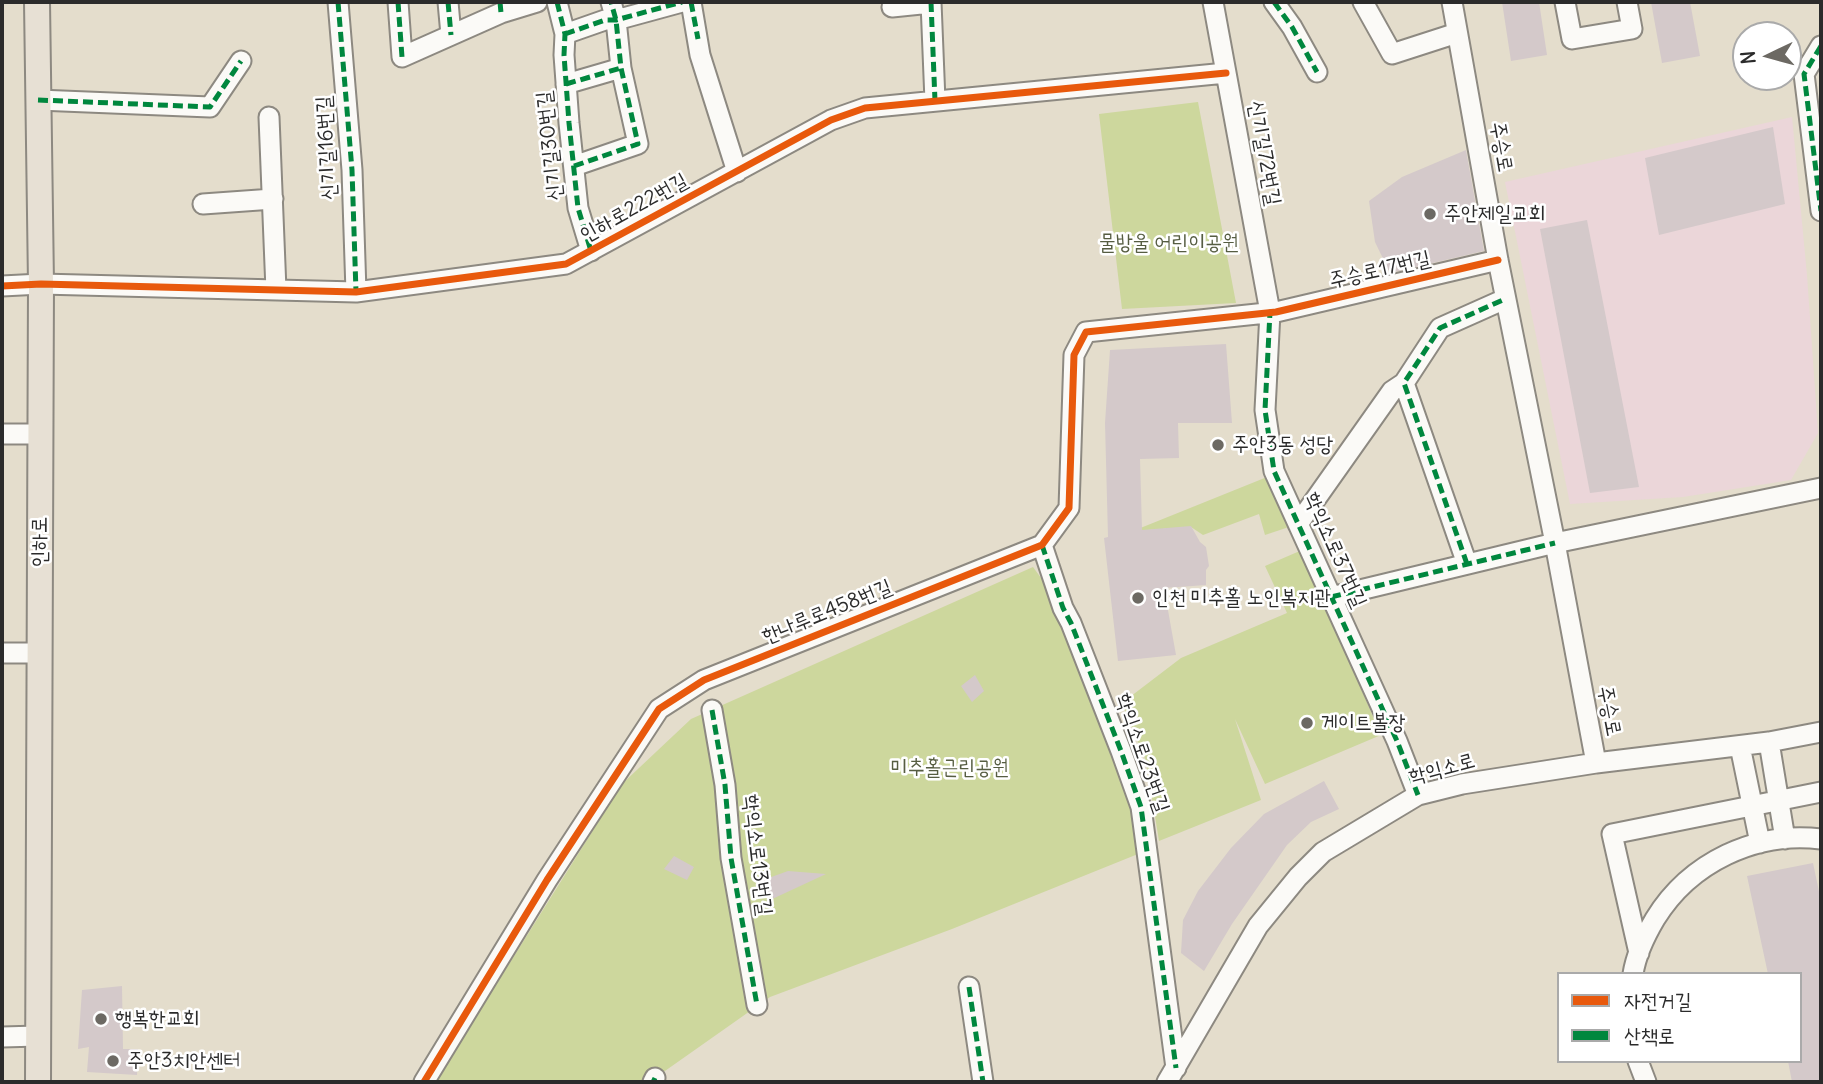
<!DOCTYPE html>
<meta charset="utf-8">
<style>
body{margin:0}
#map{position:relative;width:1823px;height:1084px;overflow:hidden;background:#e4ddcc;font-family:Delius,"Poor Story",sans-serif}
canvas{display:block}
.frame{position:absolute;inset:0;border:4px solid #2b2b2b;pointer-events:none}
.legend{position:absolute;left:1557px;top:972px;width:245px;height:91px;box-sizing:border-box;background:#fff;border:2px solid #aaa;margin:0;padding:9px 12px;list-style:none;font-size:21px;color:#2b2b2b}
.legend li{display:flex;align-items:center;gap:14px;height:35px}
.legend b{width:35px;border:2px solid #aaa}
.north{position:absolute;left:1732px;top:21px;width:70px;height:70px;box-sizing:border-box;background:#fff;border:2px solid #aaa;border-radius:50%;rotate:265deg;font-size:19px;font-weight:700;line-height:28px;text-align:center;color:#2b2b2b}
.north::after{content:'';display:block;margin:auto;width:24px;height:32px;background:#6c6963;clip-path:polygon(50% 0,100% 100%,50% 72%,0 100%)}
</style>
<div id="map">
<canvas width="1823" height="1084"></canvas>
<div class="frame"></div>
<ul class="legend">
<li><b style="height:9px;background:#e8590c"></b>자전거길</li>
<li><b style="height:9px;background:#00873e"></b>산책로</li>
</ul>
<div class="north">N</div>
</div>
<script>
const ctx = document.querySelector('canvas').getContext('2d');
ctx.lineJoin = 'round';
function fill(path, color) {
  ctx.fillStyle = color;
  ctx.fill(path, 'evenodd');
}
function trace(path, color, width, dash) {
  ctx.strokeStyle = color;
  ctx.lineWidth = width;
  ctx.lineCap = dash ? 'butt' : 'round';
  ctx.setLineDash(dash || []);
  ctx.stroke(path);
}
function write(font, color, halo, rows, align = 'center') {
  ctx.font = font + ' Delius,"Poor Story",sans-serif';
  ctx.lineWidth = 5;
  ctx.setLineDash([]);
  ctx.textBaseline = 'middle';
  ctx.strokeStyle = halo;
  ctx.fillStyle = color;
  for (const [text, x, y, turn = 0] of rows) {
    ctx.save();
    ctx.translate(x, y);
    ctx.rotate((+turn || 0) * Math.PI / 180);
    ctx.textAlign = isNaN(turn) ? turn : align;
    if (halo) ctx.strokeText(text, 0, 0);
    ctx.fillText(text, 0, 0);
    ctx.restore();
  }
}
fill(new Path2D(`
 M1792,117L1807,275L1818,433L1791,480L1683,497L1570,504L1505,182Z`), '#ebd6d9');
fill(new Path2D(`
 M1198,102L1236,303L1122,309L1099,114Z
 M1272,475L1298,524L1265,535L1259,514L1203,535L1191,527L1133,531Z
 M1309,547L1346,654L1381,735L1265,784L1235,719L1261,800L1159,841L1146,761L1122,703L1181,658L1287,613L1265,566Z
 M1033,567L1063,608L1131,802L1138,854L952,929L770,997L655,1078L653,1082H435L622,784L691,719Z`), '#cdd79d');
fill(new Path2D(`
 M1502,2H1539L1547,55L1511,61Z
 M1651,2H1690L1700,56L1662,63Z
 M1773,127L1785,204L1659,235L1645,158Z
 M1466,150L1484,251L1390,273L1375,242L1369,201L1402,177Z
 M1587,220L1639,487L1590,493L1540,229Z
 M1226,344L1232,423H1178L1179,458L1140,459L1142,530L1191,526L1200,542L1206,547L1209,566L1206,570V585L1164,588L1176,655L1118,661L1104,538L1108,537L1105,423L1110,350Z
 M975,675L984,691L972,702L961,686Z
 M1324,781L1339,809L1311,822L1287,845L1232,924L1204,971L1181,953L1183,920L1198,891L1231,848L1264,814Z
 M674,856L694,867L687,880L664,869Z
 M1813,863L1821,901V1082H1792L1788,1061H1800V974H1768L1747,876Z
 M788,871L826,874L768,901L763,880Z
 M122,986L123,1049H138L137,1075L87,1072L89,1047L78,1049L82,990Z`), '#d4c9ca');
const minor = new Path2D(`
 M338,2L352,170L356,292
 M398,2L402,57L501,13L537,2
 M448,2L451,35
 M557,2L565,34L564,55L569,123L578,208L591,251
 M691,2L700,55L737,172
 M931,2L935,101
 M1213,2L1270,312L1265,410L1274,471L1397,741L1418,795
 M1274,2L1292,27L1317,72
 M1363,2L1392,54L1457,33
 M1452,2L1498,260L1555,543L1596,763
 M1565,2L1572,39L1632,29L1627,2
 M892,7L931,3
 M565,34L605,20H616L682,2
 M1821,46L1804,74L1821,211
 M566,84L621,68
 M38,100L210,107L241,61
 M269,117L276,290
 M574,166L638,144L621,68L616,20L611,2
 M203,204L273,199
 M2,286L41,284L356,292L566,264L831,120L865,108L1226,73
 M2,434H40
 M1298,524L1392,391L1404,383
 M1042,545L1063,608L1071,623L1121,751L1141,807L1176,1068
 M1467,564L1404,383L1440,328L1505,299
 M1331,597L1555,543L1821,488
 M2,653H39
 M712,710L725,785L731,858L757,1005
 M1769,742L1785,839
 M1740,746L1760,843
 M1639,953L1612,834L1821,792
 M1633,974C1636,954 1645,936 1655,919C1690,862 1756,831 1821,839
 M969,987L983,1082
 M2,1037L38,1036
 M1638,1061L1646,1082
 M424,1082L547,880L659,709L704,680L1042,545L1069,508L1074,355L1086,332L1276,312L1498,260
 M653,1082L655,1078
 M1167,1082L1258,926L1298,877L1323,852L1418,795L1462,784L1596,763L1769,742L1821,732`);
const major = new Path2D(`
 M37,2L41,284L38,1082`);
trace(minor, '#8d8981', 23);
trace(major, '#8d8981', 28);
trace(minor, '#fbfaf7', 19);
trace(major, '#e7e0d4', 24);
trace(new Path2D(`
 M338,2L352,170L356,292
 M398,2L402,57
 M448,2L451,35
 M500,2L501,13
 M557,2L565,34L564,55L569,123L578,208L591,251
 M691,2L698,39
 M931,2L935,101
 M1274,2L1292,27L1317,72
 M565,34L605,20H616L682,2
 M1821,46L1804,74L1821,211
 M566,84L621,68
 M38,100L210,107L241,61
 M574,166L638,144L621,68L616,20L611,2
 M1274,312H1270L1265,410L1274,471L1397,741L1418,795
 M1042,545L1063,608L1071,623L1121,751L1141,807L1176,1068
 M1467,564L1404,383L1440,328L1505,299
 M1331,597L1555,543
 M712,710L725,785L731,858L757,1005
 M969,987L983,1082
 M653,1082L655,1078`), '#00873e', 5, [10, 5]);
trace(new Path2D(`
 M2,286L41,284L356,292L566,264L831,120L865,108L1226,73
 M424,1082L547,880L659,709L704,680L1042,545L1069,508L1074,355L1086,332L1276,312L1498,260`), '#e8590c', 7);
for (const [x, y, r, color] of [
 [1430,214,7,"#6c6963"],
 [1218,445,7,"#6c6963"],
 [1138,598,7,"#6c6963"],
 [1307,723,7,"#6c6963"],
 [101,1019,7,"#6c6963"],
 [113,1061,7,"#6c6963"]
]) {
  const dot = new Path2D();
  dot.arc(x, y, r, 0, 2 * Math.PI);
  ctx.fillStyle = color;
  ctx.fill(dot);
  trace(dot, '#fff', 2.5);
}
write('21px', '#2b2b2b', '#fff', [
 ["신기길30번길",550,146,-96],
 ["주승로",1501,147,80],
 ["신기길16번길",327,148,-93],
 ["신기길72번길",1264,153,80],
 ["인하로222번길",634,208,-29],
 ["주승로17번길",1380,270,-13],
 ["인하로",40,542,-90],
 ["학익소로37번길",1335,550,66],
 ["한나루로458번길",827,612,-22],
 ["주승로",1609,711,79],
 ["학익소로23번길",1142,753,71],
 ["학익소로",1442,769,-15],
 ["학익소로13번길",757,855,83]
]);
write('21px', '#2b2b2b', '#fff', [
 ["주안제일교회",1444,214],
 ["주안3동 성당",1232,445],
 ["인천 미추홀 노인복지관",1152,598],
 ["게이트볼장",1321,723],
 ["행복한교회",115,1019],
 ["주안3치안센터",127,1061]
], 'left');
write('21px', '#565d42', '#fff', [
 ["물방울 어린이공원",1169,243],
 ["미추홀근린공원",950,768]
]);
</script>
